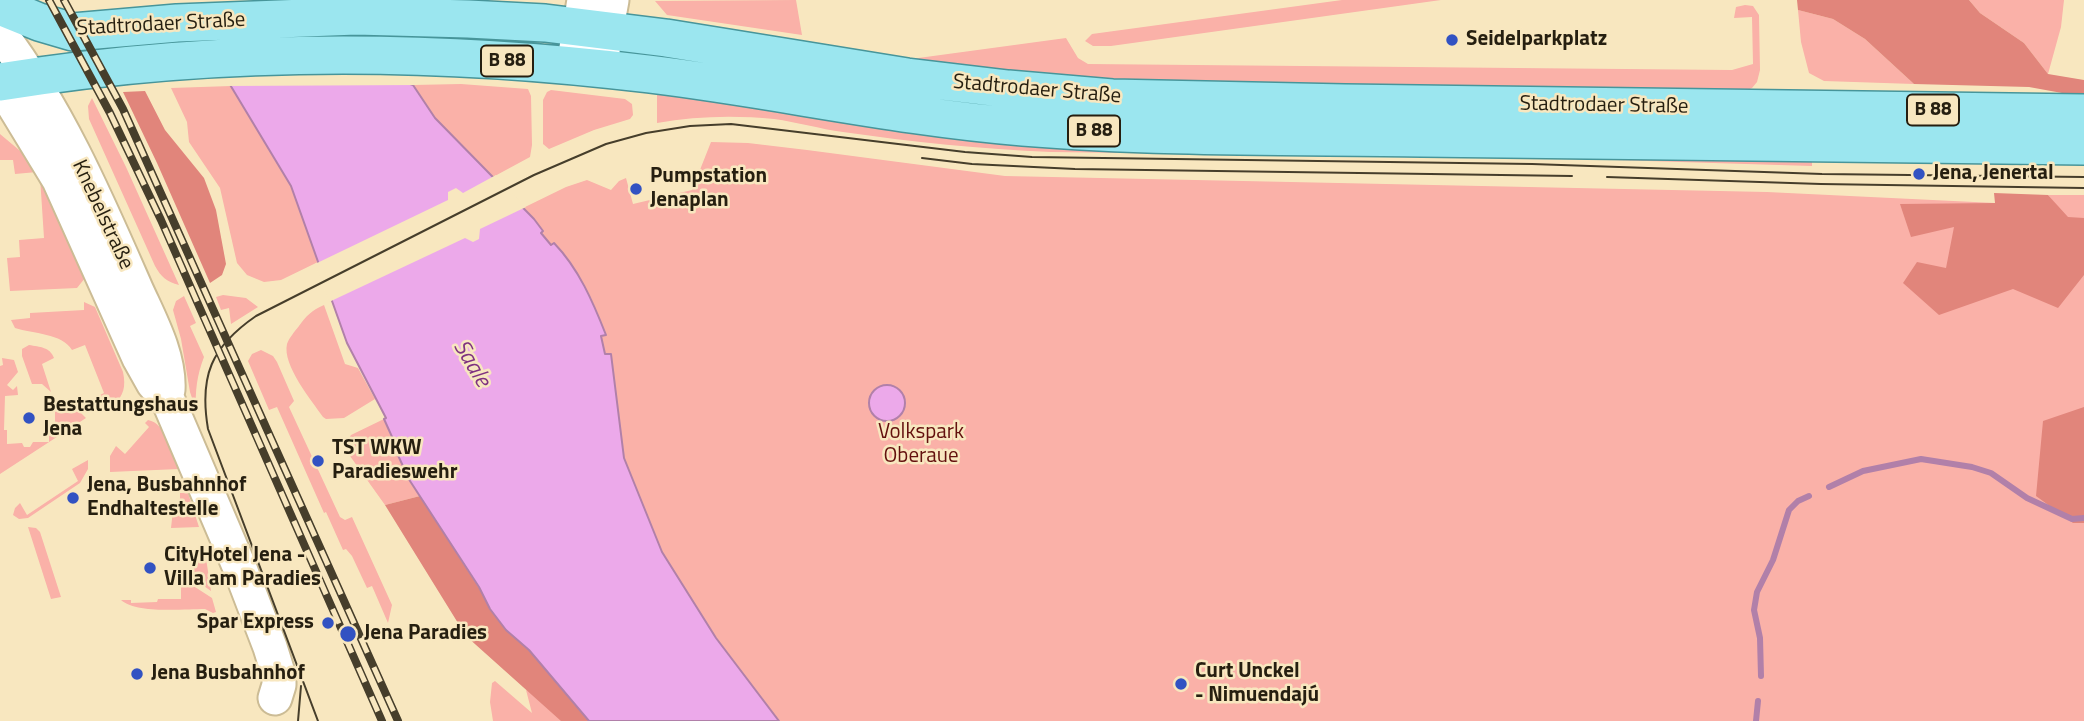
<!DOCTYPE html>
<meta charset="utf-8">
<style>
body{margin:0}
canvas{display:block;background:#f8e7bf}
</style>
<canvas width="2084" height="721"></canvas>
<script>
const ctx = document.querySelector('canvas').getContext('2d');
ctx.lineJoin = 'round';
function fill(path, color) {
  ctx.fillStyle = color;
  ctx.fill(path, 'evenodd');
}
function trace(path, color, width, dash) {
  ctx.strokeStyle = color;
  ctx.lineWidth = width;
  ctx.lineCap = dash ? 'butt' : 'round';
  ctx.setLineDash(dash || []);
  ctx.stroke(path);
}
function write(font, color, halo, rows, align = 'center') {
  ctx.font = font + ' "Titillium Web",sans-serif';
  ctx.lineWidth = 5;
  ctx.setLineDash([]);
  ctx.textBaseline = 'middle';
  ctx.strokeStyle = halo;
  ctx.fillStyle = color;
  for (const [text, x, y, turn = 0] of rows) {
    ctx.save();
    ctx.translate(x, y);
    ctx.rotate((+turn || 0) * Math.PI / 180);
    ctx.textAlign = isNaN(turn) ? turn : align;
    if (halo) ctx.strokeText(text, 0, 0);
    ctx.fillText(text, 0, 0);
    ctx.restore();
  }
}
fill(new Path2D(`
 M796,0L802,35L667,15L655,1Z
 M1342,0H1441L1111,46H1093L1085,41L1092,34Z
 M1969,0H2064L2061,27L2048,74L2024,43L1980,13Z
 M1745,5L1753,6L1759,15L1760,70L1757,82L1752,88L1741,93L1131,83L911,61V59L1066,38L1078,58L1088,64L1732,70L1753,64L1752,17L1734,18L1736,7Z
 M1798,10L1833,19L1865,39L1914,84L1824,81L1809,73L1801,42Z
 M461,84L528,89L531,96L532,145L530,157L493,177L435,118L413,85Z
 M231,86L291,186L318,262L281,280L264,282L247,275L237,263L220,188L189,142L187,122L171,88Z
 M657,87L1812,153V166L1581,159L1051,152C981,149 912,142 843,132C820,129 797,122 774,119C735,115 695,116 657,123Z
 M551,90L625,99L632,104L633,115L630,119L594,130L549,149L543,144V100L547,92Z
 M92,98L126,167L179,285C167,282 161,277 155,266L89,119L88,106Z
 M0,134L25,155L37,172L15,174L13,160H0Z
 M711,142L748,143L807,150L1005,176L1767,192L2057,206L2048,195H2084V721H779L716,638L662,552L624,458L611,354H605L601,336L606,334L591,298L541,233L543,230L523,208L566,187L587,180L611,190L619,181L626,178L633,204L692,190Z
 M40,177L85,278L77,288L10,291L7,258L20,257L19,240L44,238Z
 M223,295L246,298L258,307L231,324L229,308L221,310L216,297Z
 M184,296L196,323L190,326L204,357C197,375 195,391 196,410L190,392L181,339L173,310L176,301Z
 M84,302L95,307L123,372C126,387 124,395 113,406L108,402L98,410L92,399L104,393L85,345L72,350C62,333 33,334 15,328L11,320L30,318V313L84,310Z
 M324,305L345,364L358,368L375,399L344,418L326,419L323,417C312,401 282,365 287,344C289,338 295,331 299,326C306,316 312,310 324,305Z
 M29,345C40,347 50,347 54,358L42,364L51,392L42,384H32L22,356V349Z
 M261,350L273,356L277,362L294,401L289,407L340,517L345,520L352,517L392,605L388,623L372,586L367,588L352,556L346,549L343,550L326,512L324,513L277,407L269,410L248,361L252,354Z
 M2,358L14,360L18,372L7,385L13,390L17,386L18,395L5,396L4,430H7V444L22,443L24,447H30L33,442H49V427L55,426V408L74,406L86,418L0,474V366L3,365Z
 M384,419L403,467L420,496L385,505L350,456L345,444L351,435Z
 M148,420C166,423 172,454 179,469L110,472V456L116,446L125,454L149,427L145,423Z
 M88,460V469L80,483L28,518L19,519L13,515L15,508L20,503L27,515L78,481L72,469Z
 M180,493H188L199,527L171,528L173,510L180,509Z
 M28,527L36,528L40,532L61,597L51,599Z
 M204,545L211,591L191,577C191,561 193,556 204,545Z
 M181,578L212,598L216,612L213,613L205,609C184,609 137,614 121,600H131V603L157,602L158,599H181Z
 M495,681L532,713L526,690L589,721H493L490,702L492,683Z`), '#fab1a8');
fill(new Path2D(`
 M1797,0H1969L1980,13L2024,43L2048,74L2084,80V97L2029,87L1914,84L1865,39L1833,19L1798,10Z
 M145,91L165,130L204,178L216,210L226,264L222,275L210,283L157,163L123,92Z
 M1994,193L2048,195L2068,217L2084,218V275L2058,308L2013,289L1939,315L1903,283L1917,262L1946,268L1954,227L1911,237L1900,204L1995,203Z
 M2084,407V523H2073L2036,496L2043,421Z
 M420,496L506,630L529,650L589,721H561L466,636L385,505Z`), '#e1857b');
const water = new Path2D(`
 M179,0L413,85L435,118L534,219L543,231L541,233L551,245L554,243C579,269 593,302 606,335L601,336L605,354H611L624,458L662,552L716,638L779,721H589L529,650L506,630L490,609L479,587L410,481L395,449L397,448L384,419L386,418L347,343L291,186Z
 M869 403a18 18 0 1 1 36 0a18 18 0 1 1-36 0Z`);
fill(water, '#eca9ea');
trace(water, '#b180a9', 2);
fill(new Path2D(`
 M176,0H366L417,85L227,86Z
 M496,175L526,207L480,229L479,239L473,242L465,238L329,302L315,264L448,200V192L456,188L463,193Z`), '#f8e7bf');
trace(new Path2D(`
 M1829,487L1863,471L1921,459L1972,467L1991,473L2027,498L2072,519L2084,518
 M1761,676L1760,638L1754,610L1757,592L1773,560L1789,510L1798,501L1809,496
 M1756,721L1758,701`), '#b180a9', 6);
const secondary = new Path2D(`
 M0,33C59,111 97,200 136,289C150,320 170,356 168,390
 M602,56L612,0
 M573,66L584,0
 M0,83L59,180L139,358L153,383L168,400L239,566L270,647L279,676V685L275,698`);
const primary = new Path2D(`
 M0,6L39,22L73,32L177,23L356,16L468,19L545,23L666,38L907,77L1008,89L1112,98L1345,103L2084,113
 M0,82C214,47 435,48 649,74C774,89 897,117 1023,127C1156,138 1290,136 1422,138C1643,141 1863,143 2084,146`);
trace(secondary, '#ccbc95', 37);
trace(primary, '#47959a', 40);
trace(secondary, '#fff', 33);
trace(primary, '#9be6ef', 37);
trace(new Path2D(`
 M922,158L972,164L1075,169L1572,176
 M1607,177L1821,184L2084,188
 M298,721L301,686
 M318,721L208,429C199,376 211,347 256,316L534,175L606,144L646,133L690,126L731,124L965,152L1032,157L1532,164L1822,174L2084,177`), '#463e2b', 2);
const rail = new Path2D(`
 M49,0L110,113L161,220L382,721
 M64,0L123,109L398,721`);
trace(rail, '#463e2b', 8);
trace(rail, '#f8e7bf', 5, [16]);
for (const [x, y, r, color] of [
 [1452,40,7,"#3252c2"],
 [1919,174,7,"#3252c2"],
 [636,189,7,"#3252c2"],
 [29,418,7,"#3252c2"],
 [318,461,7,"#3252c2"],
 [73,498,7,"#3252c2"],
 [150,568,7,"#3252c2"],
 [328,623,7,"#3252c2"],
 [348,634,9,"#3252c2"],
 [137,674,7,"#3252c2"],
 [1181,684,7,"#3252c2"]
]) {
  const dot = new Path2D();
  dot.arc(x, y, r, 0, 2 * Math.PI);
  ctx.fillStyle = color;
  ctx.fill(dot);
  trace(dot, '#f8e7bf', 2.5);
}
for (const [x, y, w] of [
 [507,61,52],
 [1933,110,52],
 [1094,131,52]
]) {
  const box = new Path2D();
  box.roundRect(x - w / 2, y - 15.5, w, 31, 5);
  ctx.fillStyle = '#f8e7bf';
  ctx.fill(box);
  trace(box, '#261f10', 2);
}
write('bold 19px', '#261f10', null, [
 ["B 88",507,61],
 ["B 88",1933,110],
 ["B 88",1094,131]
]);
write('21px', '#261f10', '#f8e7bf', [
 ["Stadtrodaer Straße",161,25,-3],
 ["Stadtrodaer Straße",1037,90,5],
 ["Stadtrodaer Straße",1604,106,1],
 ["Knebelstraße",102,215,65]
]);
write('bold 21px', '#261f10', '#f8e7bf', [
 ["Seidelparkplatz",1466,40],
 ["Jena, Jenertal",1933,174],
 ["Pumpstation",650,177],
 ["Jenaplan",650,201],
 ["Bestattungshaus",43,406],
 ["Jena",43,430],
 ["TST WKW",332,449],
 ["Paradieswehr",332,473],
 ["Jena, Busbahnhof",87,486],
 ["Endhaltestelle",87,510],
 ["CityHotel Jena -",164,556],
 ["Villa am Paradies",164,580],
 ["Spar Express",314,623,"right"],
 ["Jena Paradies",364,634],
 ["Curt Unckel",1195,672],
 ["- Nimuendajú",1195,696],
 ["Jena Busbahnhof",151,674]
], 'left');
write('21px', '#63100e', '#f8e7bf', [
 ["Volkspark",921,433],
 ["Oberaue",921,457]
]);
write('italic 23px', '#7f3280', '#f8e7bf', [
 ["Saale",471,364,59]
]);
</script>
